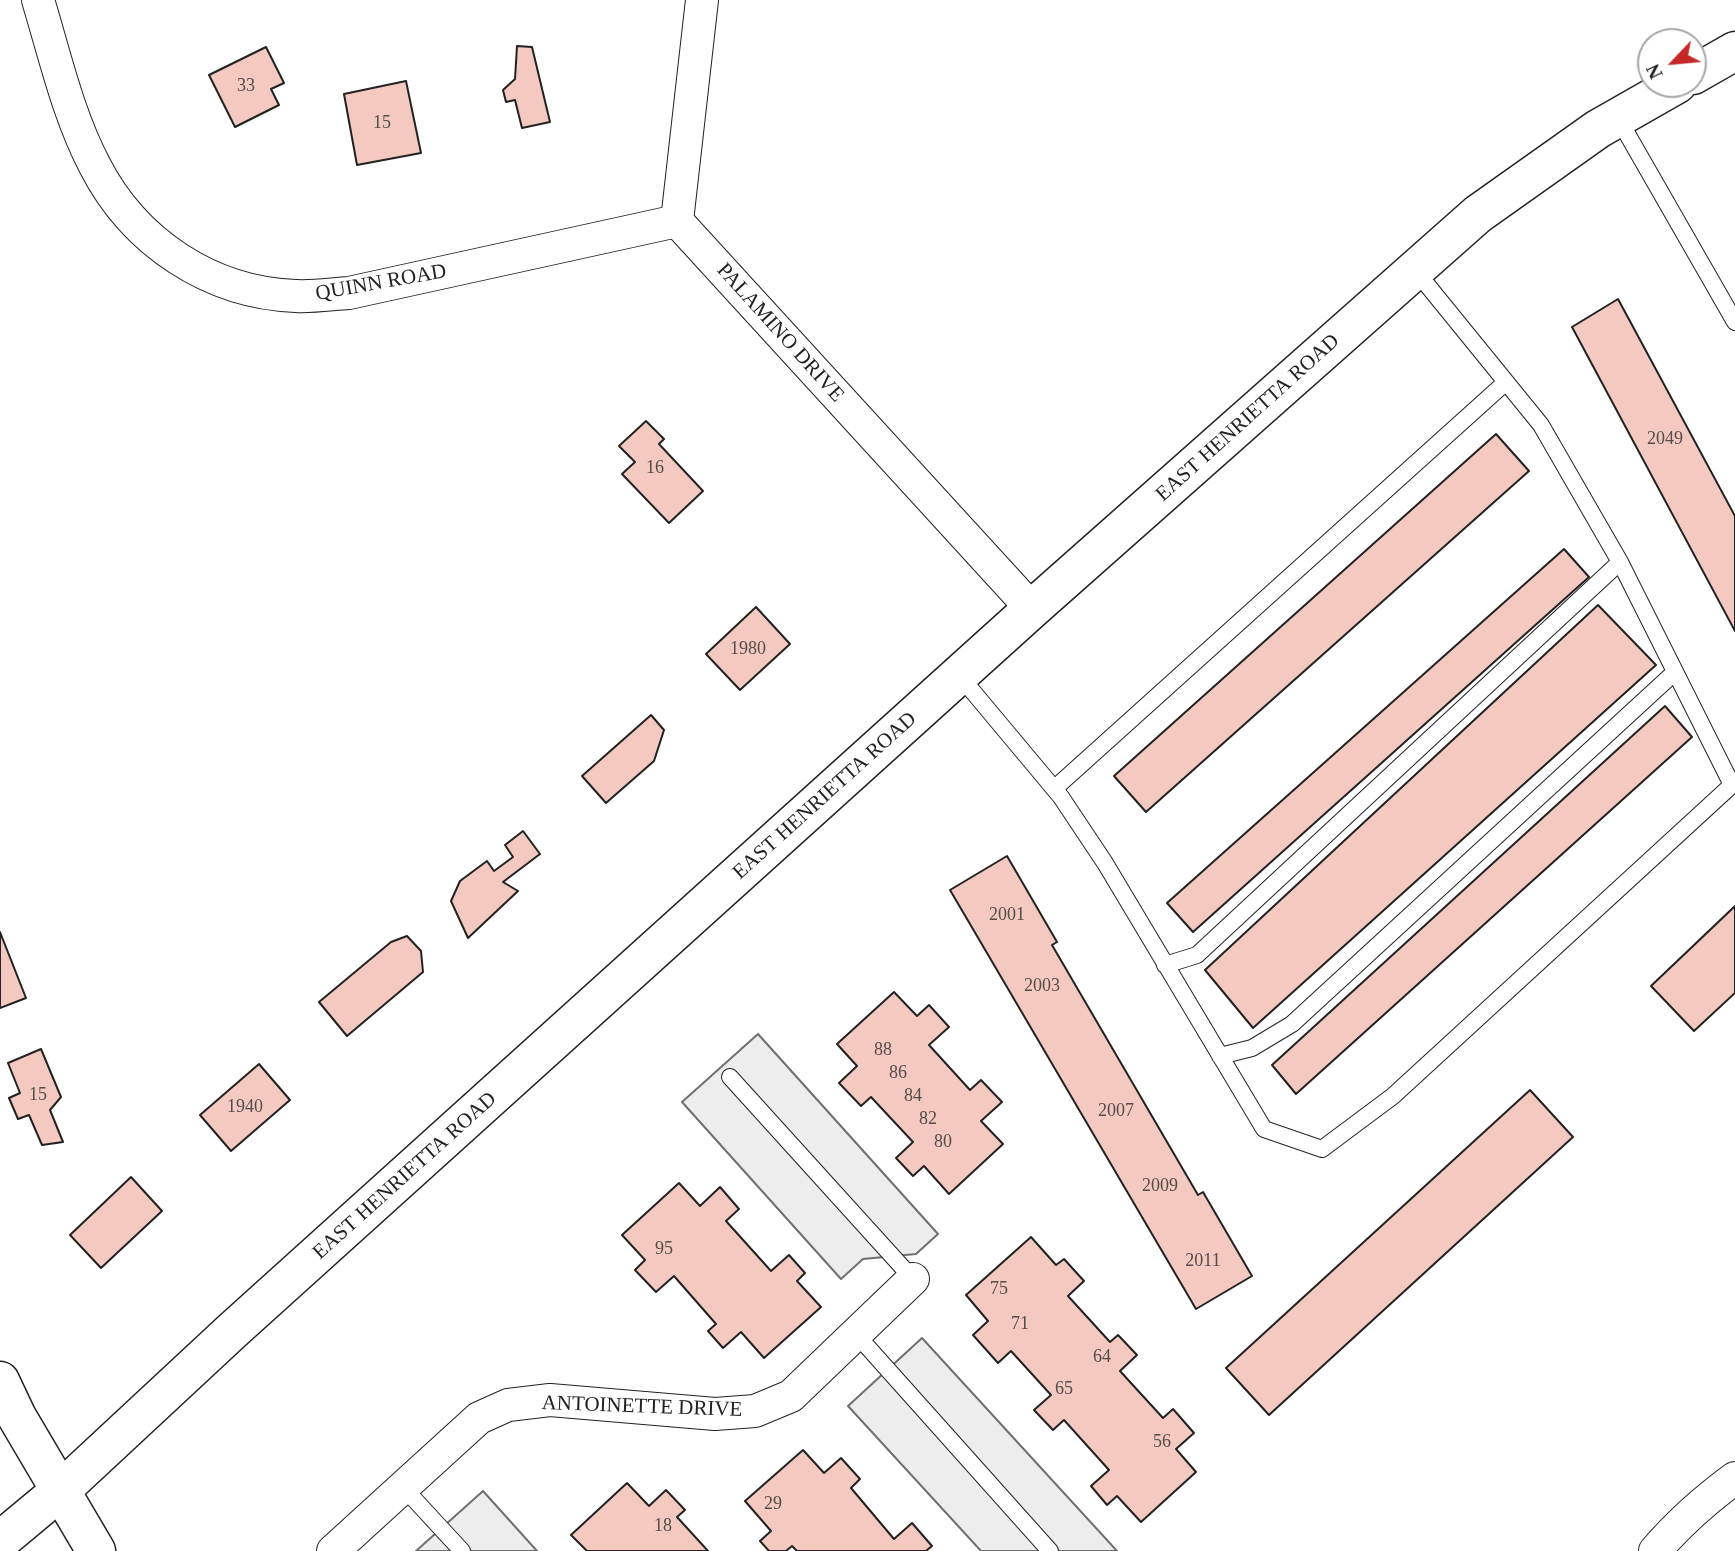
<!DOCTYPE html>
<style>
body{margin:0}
#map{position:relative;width:1735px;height:1551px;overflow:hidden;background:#fff;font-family:Georgia,serif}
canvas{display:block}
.north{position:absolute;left:1637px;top:28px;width:70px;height:70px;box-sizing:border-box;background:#fff;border:2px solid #a7a7a7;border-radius:50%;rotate:244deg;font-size:19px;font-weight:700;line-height:28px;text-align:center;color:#222}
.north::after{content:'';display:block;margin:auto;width:24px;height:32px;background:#c62828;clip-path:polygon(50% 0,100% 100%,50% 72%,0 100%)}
</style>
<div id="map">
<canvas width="1735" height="1551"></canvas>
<div class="north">N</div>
</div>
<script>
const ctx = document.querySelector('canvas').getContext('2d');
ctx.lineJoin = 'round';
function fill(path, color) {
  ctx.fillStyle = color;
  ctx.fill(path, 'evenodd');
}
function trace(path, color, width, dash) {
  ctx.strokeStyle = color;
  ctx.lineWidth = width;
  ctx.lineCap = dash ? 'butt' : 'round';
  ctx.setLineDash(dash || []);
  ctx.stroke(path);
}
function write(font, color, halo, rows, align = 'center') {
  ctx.font = font + ' Georgia,serif';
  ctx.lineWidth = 5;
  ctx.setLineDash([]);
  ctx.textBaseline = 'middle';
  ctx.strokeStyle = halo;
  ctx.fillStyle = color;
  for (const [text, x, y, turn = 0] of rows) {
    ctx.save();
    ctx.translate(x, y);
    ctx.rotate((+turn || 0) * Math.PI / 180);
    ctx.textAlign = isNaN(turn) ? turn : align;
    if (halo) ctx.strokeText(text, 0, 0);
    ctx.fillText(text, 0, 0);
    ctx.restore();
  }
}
const parking = new Path2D(`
 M758,1034L938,1234L916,1254L863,1259L841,1279L682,1102Z
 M922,1338L1117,1551H981L848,1406Z
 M483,1491L537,1551H416Z`);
fill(parking, '#ededed');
trace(parking, '#6f6f6f', 2);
const building = new Path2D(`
 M517,46L532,47L550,122L522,128L515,100L506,102L503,90L515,79Z
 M266,47L284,83L271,89L279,105L235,127L209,75Z
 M406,81L421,153L357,165L344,94Z
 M1618,299L1735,516V631L1572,327Z
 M646,421L664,439L659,444L703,491L669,523L622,474L635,462L619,446Z
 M1496,434L1529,471L1146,812L1114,776Z
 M1564,549L1589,577L1193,932L1167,903Z
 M1598,605L1656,665L1253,1028L1205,970Z
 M756,607L790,644L740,690L706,654Z
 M1665,706L1692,737L1296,1094L1272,1065Z
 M651,715L664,730L654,761L606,803L582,776Z
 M523,831L540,854L503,882L518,891L468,938L451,901L460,881L487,861L494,871L513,857L505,845Z
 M1007,856L1057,942L1052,945L1198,1195L1203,1192L1252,1276L1196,1309L950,890Z
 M1735,906V993L1694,1031L1651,986Z
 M0,932L26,998L0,1008Z
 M407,936L421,951L423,972L347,1036L319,1002L391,942Z
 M894,992L917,1016L929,1005L949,1027L929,1045L970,1090L981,1080L1002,1102L981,1121L1003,1144L949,1194L924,1166L913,1176L896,1158L913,1142L871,1097L861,1106L839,1083L857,1066L837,1044Z
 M41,1049L61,1097L50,1110L63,1142L42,1145L29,1115L18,1119L9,1098L20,1093L8,1063Z
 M259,1064L290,1100L231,1151L200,1115Z
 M1530,1090L1573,1137L1269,1415L1226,1368Z
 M131,1177L162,1211L101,1268L70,1235Z
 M679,1183L700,1206L720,1187L739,1209L726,1221L771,1271L789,1255L805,1273L797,1281L821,1307L764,1358L741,1332L723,1348L708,1331L716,1324L674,1276L656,1292L635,1270L645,1260L622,1235Z
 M1031,1237L1056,1265L1064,1259L1084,1281L1068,1296L1110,1342L1118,1335L1137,1355L1120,1371L1163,1418L1173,1409L1194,1433L1176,1449L1196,1472L1141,1522L1117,1496L1107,1505L1091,1486L1109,1470L1064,1420L1053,1430L1034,1410L1051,1395L1011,1351L998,1363L973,1335L988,1321L966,1295Z
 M803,1450L824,1473L841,1458L860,1479L851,1488L894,1539L912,1523L932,1546L926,1551H797L792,1546L786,1551H769L760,1541L771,1531L745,1501Z
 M627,1483L649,1506L666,1490L685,1510L677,1517L708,1551H587L571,1535Z`);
fill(building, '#f3c9c0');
trace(building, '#222', 2);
const lane = new Path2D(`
 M1618,118L1735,322
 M959,675L1061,797L1105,863L1264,1129L1322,1149L1393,1096L1732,785L1620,562L1541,425L1415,270
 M1055,788L1506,382
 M1165,965L1197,955L1620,562
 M1220,1056L1252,1048L1292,1024L1675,672
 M730,1077L913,1279
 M856,1334L1050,1551
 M403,1487L462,1551`);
const street = new Path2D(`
 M38,0C55,56 68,115 95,166C134,242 210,293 296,296C313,297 332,294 349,293L677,221
 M702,0L677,221L1032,609
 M333,1551L479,1418L508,1405L550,1400L715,1414L755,1411L791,1396L913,1279
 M1655,1551C1679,1523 1705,1500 1735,1478`);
const secondary = new Path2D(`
 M0,1381L17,1417L96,1551`);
const primary = new Path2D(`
 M1693,75L1735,51
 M0,1541L60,1491L232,1331L1032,609L1478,214L1598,129L1677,84`);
trace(lane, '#222', 18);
trace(street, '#222', 34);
trace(secondary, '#222', 41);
trace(primary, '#222', 41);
trace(lane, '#fff', 16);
trace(street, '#fff', 32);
trace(secondary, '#fff', 38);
trace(primary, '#fff', 38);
write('18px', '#564c4a', null, [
 ["33",246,86],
 ["15",382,123],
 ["2049",1665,439],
 ["16",655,468],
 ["1980",748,649],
 ["2001",1007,915],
 ["2003",1042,986],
 ["88",883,1050],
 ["86",898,1073],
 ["15",38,1095],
 ["84",913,1096],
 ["1940",245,1107],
 ["2007",1116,1111],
 ["82",928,1119],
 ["80",943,1142],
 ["2009",1160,1186],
 ["95",664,1249],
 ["2011",1203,1261],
 ["75",999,1289],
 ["71",1020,1324],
 ["64",1102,1357],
 ["65",1064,1389],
 ["56",1162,1442],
 ["29",773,1504],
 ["18",663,1526]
]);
write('21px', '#222', '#fff', [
 ["QUINN ROAD",381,283,-10],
 ["PALAMINO DRIVE",780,333,48],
 ["EAST HENRIETTA ROAD",1248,418,-42],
 ["EAST HENRIETTA ROAD",825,796,-42],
 ["EAST HENRIETTA ROAD",405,1176,-42],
 ["ANTOINETTE DRIVE",642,1407,2]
]);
</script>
